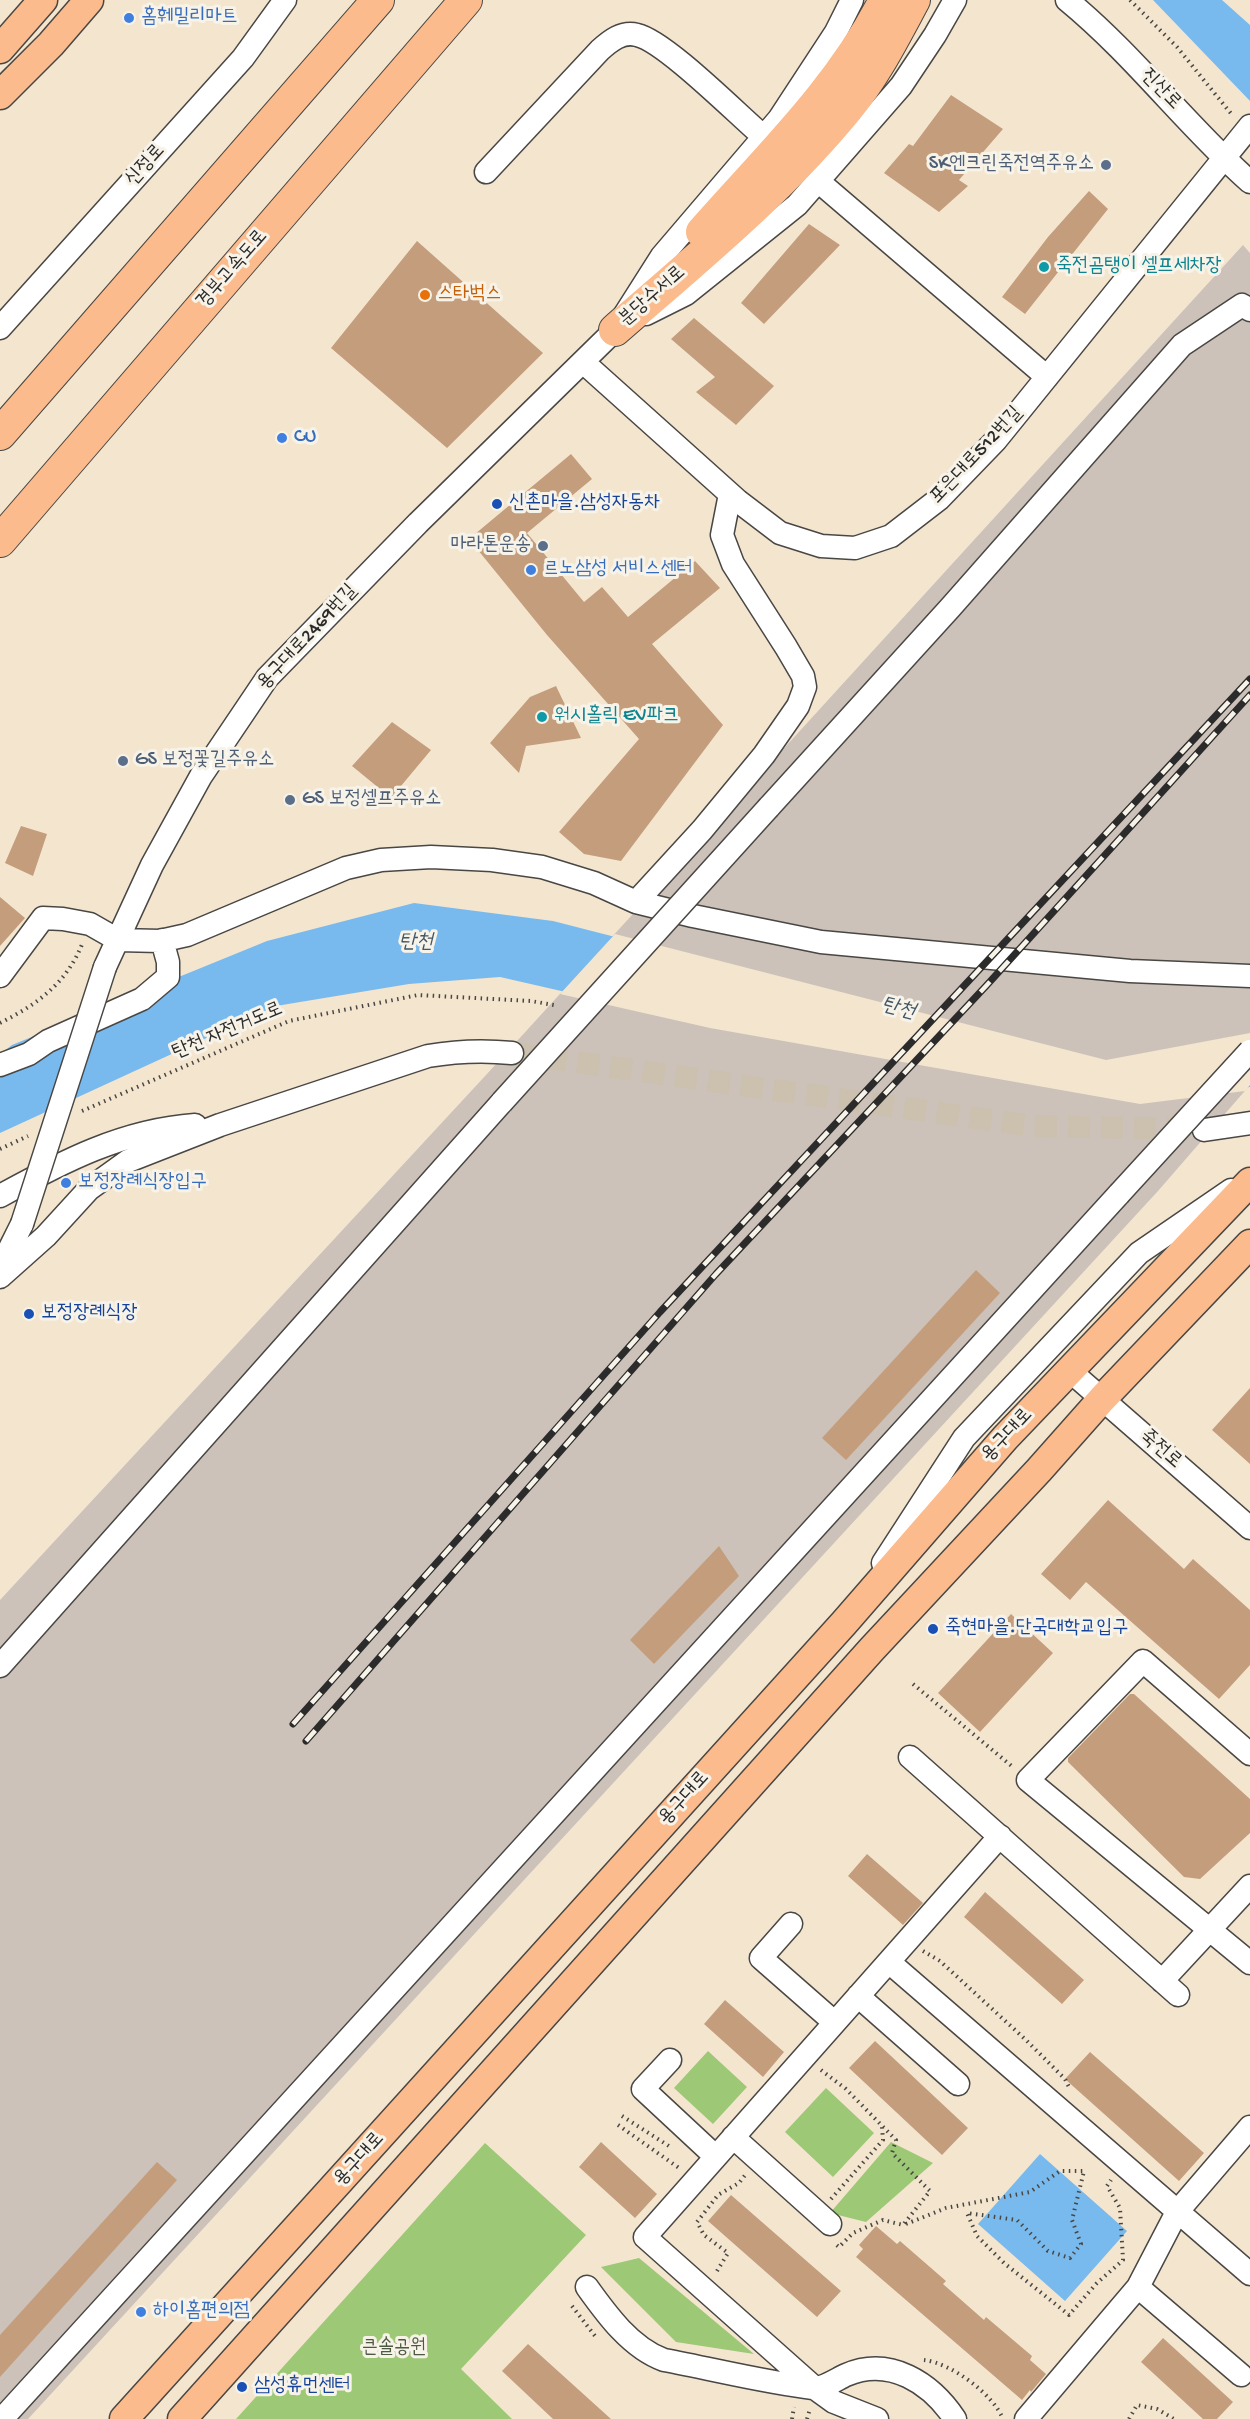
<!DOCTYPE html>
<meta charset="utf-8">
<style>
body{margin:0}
canvas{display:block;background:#f4e5cf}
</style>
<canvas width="1250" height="2419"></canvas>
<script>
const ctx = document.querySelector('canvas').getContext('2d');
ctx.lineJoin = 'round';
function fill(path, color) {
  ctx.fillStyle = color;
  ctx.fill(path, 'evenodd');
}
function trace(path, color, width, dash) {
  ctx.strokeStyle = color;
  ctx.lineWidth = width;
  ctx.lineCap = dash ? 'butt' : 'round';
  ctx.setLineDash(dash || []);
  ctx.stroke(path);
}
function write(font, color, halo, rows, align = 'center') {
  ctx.font = font + ' "Gochi Hand","Poor Story",sans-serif';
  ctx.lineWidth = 6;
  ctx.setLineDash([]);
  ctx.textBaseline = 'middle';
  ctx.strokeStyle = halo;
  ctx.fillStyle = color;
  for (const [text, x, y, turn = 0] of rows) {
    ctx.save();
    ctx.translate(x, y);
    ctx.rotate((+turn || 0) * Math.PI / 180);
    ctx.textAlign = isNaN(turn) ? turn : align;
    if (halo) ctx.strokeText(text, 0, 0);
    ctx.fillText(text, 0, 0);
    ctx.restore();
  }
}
fill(new Path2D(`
 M1243,245L1250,253V1085L1158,1191L28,2419H0V1600L486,1075Z`), '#ccc2b9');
fill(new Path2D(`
 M708,2051L747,2087L713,2124L674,2088Z
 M826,2088L874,2133L833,2177L785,2132Z
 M891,2142L933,2163L866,2222L830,2213Z
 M485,2143L586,2235L461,2369L512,2419H236Z
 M639,2258L754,2354L676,2342L601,2267Z`), '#9dc876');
fill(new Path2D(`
 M1153,0H1222L1250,25V101Z
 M414,903L553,921L1106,1063L1250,1036V1087L1141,1101L710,1025L500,977L409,984L276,1006L0,1133V1054L12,1045L267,941Z
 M1040,2154L1127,2231L1065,2301L978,2224Z`), '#79baee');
fill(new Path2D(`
 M615,934L1106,1060L1250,1033V1085L1245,1091L1140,1104L710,1028L560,994Z`), '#f4e5cf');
fill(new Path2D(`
 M951,95L1003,129L959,180L968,186L939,212L884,173L909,144L913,146Z
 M1089,191L1108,209L1025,314L1002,297L1048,237Z
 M809,224L840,245L764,324L741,303Z
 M417,241L543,353L447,448L331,348Z
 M694,318L774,386L736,425L696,392L715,377L671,339Z
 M571,454L592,479L527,533L584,602L602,587L628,617L695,561L720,588L652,644L723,725L621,861L584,854L559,832L639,739L547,635L469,539Z
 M556,686L581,738L526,746L519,773L490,743L530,697Z
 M392,722L431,750L391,798L352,766Z
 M21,826L47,834L33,876L5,863Z
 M0,897L25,918L0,946Z
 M976,1270L1000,1293L846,1460L822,1438Z
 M1250,1388V1464L1212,1430Z
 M1108,1500L1184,1569L1193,1559L1250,1610V1665L1219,1699L1086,1582L1070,1600L1041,1574Z
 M719,1546L739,1576L654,1664L630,1640Z
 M1011,1614L1053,1653L980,1732L938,1693Z
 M1130,1694H1134L1250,1799V1833L1200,1879L1184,1877L1068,1762V1758Z
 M867,1854L923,1903L903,1925L848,1876Z
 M985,1892L1084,1980L1062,2004L964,1917Z
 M725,2000L784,2052L763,2077L704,2024Z
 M875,2041L968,2128L942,2155L849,2068Z
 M1090,2052L1204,2153L1179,2181L1065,2079Z
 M601,2142L657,2194L635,2218L579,2167Z
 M157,2162L177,2180L0,2377V2335Z
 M731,2195L841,2291L817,2317L708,2221Z
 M876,2226L897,2244L900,2241L946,2281L943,2284L984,2320L986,2317L1032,2356L1030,2360L1046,2374L1031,2392L1030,2390L1022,2400L856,2257L863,2249L859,2245Z
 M1163,2338L1233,2402L1217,2419H1203L1141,2362Z
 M528,2344L611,2419H553L502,2371Z`), '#c49e7c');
trace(new Path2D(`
 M512,1053L1033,1126L1193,1129`), '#ccc0ae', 22, [22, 11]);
const minor = new Path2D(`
 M1067,0C1134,55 1186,125 1250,182
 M486,172L600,50C610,41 622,31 637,35C665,41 738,115 764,137
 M818,181L1047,377
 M646,314L686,294L797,205L901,86L935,35L955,0
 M0,328L243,58L285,0
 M583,362L738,501L780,533L821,546L855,548L891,536L939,499L996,440L1250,126
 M769,807L950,608L1182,345L1242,305L1250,310
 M636,902L702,830L764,755L798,706L805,687L803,676L786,647L733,564L722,535L730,494
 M105,967L152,865L201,776L267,678L418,523L615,330L662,256L779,119L836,32L852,0
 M0,976L43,918L63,919L90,924L118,940L160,941L187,935L346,868L381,860L431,857L492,860L542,867L594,883L636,902L693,916L821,942L1130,971L1250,976
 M0,1065L29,1054L48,1041L142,999L168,977V962L162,940
 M1204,1130L1250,1123
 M0,1196C62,1162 123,1130 195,1125
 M0,1268L22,1224
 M0,1277L46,1236L89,1189L128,1161L220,1125L428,1056C457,1051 483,1050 512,1053
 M1070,1371L1250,1528
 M883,1563L964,1438L1139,1253L1231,1190
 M0,1666L502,1102
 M1250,1754L1143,1661L1028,1780L1250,1963
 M910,1757L1178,1995
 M791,1924L761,1958L834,2022
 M889,1962L1250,2274
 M1162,1981L1250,1886
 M858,1996L958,2084
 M670,2060L643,2089L715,2156
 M733,2137L830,2224
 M587,2287C607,2315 631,2348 664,2360C713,2369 763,2382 813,2388C823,2389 837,2379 846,2375C890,2356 931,2383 955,2419
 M1138,2287L1241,2375
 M2,2419L1119,1194
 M877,2419L834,2402L816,2389L645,2237L1000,1836
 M1026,2419L1138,2287L1177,2212L1250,2127`);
const major = new Path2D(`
 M0,49L43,0
 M0,95L51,44L89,0
 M124,2419L844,1623L1005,1438L1250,1182
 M182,2419L872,1649L1039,1470L1102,1399L1250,1244`);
const highway = new Path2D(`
 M702,232C767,158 840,89 885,0
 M615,330C695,260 779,192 847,109C874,77 894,37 914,0
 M0,434L378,0
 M0,541L466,0`);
trace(minor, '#494744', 25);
trace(major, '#494744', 31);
trace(highway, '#494744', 34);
trace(new Path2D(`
 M1130,0L1177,47L1233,116
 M0,1023C38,1004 67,983 83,942
 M82,1111L289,1021L418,995L531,1001L554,1005
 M0,1149L28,1136
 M913,1684L1014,1768
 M923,1951L940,1961L1026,2040L1065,2079L1070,2089
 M821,2070L846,2089L896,2140L892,2153L930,2191L903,2225L883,2220L853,2233L839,2247L834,2243
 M622,2116L672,2148
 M618,2125L679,2168
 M831,2199L883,2140L882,2127
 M906,2224L946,2208L1030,2192L1060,2171H1084L1072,2220L1081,2244L1070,2258L1048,2251L1017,2220L967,2213L977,2236L1004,2263L1069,2315L1096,2284L1123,2260L1120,2208L1107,2186L1111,2180
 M717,2271L728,2253L704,2235L697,2222L718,2195L739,2183L746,2174
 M572,2306L595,2336
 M924,2360C951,2363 993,2394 1003,2419
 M792,2419L794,2407
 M807,2419L810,2409
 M1129,2419L1137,2405L1157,2409L1174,2419`), '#494744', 4, [1.5, 4.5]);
trace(minor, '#fff', 22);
trace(major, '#fbbb8c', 28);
trace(highway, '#fbbb8c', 32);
const rail = new Path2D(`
 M293,1724L660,1312L1250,679
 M306,1741L716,1274L986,986L1250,695`);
trace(rail, '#2b2b2b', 7);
trace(rail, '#f7f3e8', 4.5, [14]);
const minorBridge = new Path2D(`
 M502,1102L769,807
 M1119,1194L1250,1051
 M22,1224L105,967`);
trace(minorBridge, '#494744', 25, []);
trace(minorBridge, '#fff', 22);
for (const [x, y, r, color] of [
 [129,18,6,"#3f7fe0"],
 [1106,165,6,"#5c6f8a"],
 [1044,267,6,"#0f9aa8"],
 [425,295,6,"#e8710a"],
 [282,438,6,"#3f7fe0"],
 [497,504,6,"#1a4fb4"],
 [543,546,6,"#5c6f8a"],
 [531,570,6,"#3f7fe0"],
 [542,717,6,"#0f9aa8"],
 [123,761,6,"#5c6f8a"],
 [290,800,6,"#5c6f8a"],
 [66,1183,6,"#3f7fe0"],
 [29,1314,6,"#1a4fb4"],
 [933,1629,6,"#1a4fb4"],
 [141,2312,6,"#3f7fe0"],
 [242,2387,6,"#1a4fb4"]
]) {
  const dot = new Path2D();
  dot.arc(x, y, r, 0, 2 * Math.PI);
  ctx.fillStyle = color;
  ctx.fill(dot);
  trace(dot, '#f7f3e8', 2);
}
write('20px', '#366cbe', '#f7f3e8', [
 ["홈훼밀리마트",141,18],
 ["CU",294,438],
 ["르노삼성 서비스센터",543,570],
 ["보정장례식장입구",78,1183],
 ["하이홈편의점",153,2312]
], 'left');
write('20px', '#2b2b2b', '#f7f3e8', [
 ["진산로",1160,90,46],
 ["신정로",146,166,-48],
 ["경부고속도로",233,270,-49],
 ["분당수서로",653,297,-41],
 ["포은대로512번길",977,456,-47],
 ["용구대로2469번길",308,638,-47],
 ["탄천 자전거도로",228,1032,-23],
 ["용구대로",1008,1436,-47],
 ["죽전로",1160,1450,41],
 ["용구대로",685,1799,-48],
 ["용구대로",360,2160,-48]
]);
write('20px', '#4e5e75', '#f7f3e8', [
 ["SK엔크린죽전역주유소",1094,165],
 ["마라톤운송",531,546],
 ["GS 보정꽃길주유소",135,761,"left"],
 ["GS 보정셀프주유소",302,800,"left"]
], 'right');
write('20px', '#0d838f', '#f7f3e8', [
 ["죽전곰탱이 셀프세차장",1056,267],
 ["워시홀릭 EV파크",554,717]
], 'left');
write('20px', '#c56008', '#f7f3e8', [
 ["스타벅스",437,295]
], 'left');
write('20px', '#164399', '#f7f3e8', [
 ["신촌마을.삼성자동차",509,504],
 ["보정장례식장",41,1314],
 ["죽현마을.단국대학교입구",945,1629],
 ["삼성휴먼센터",254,2387]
], 'left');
write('20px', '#4d5a42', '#f7f3e8', [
 ["큰솔공원",394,2349]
]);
write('italic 21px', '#425666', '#f7f3e8', [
 ["탄천",416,944],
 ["탄천",898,1010,14]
]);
</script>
